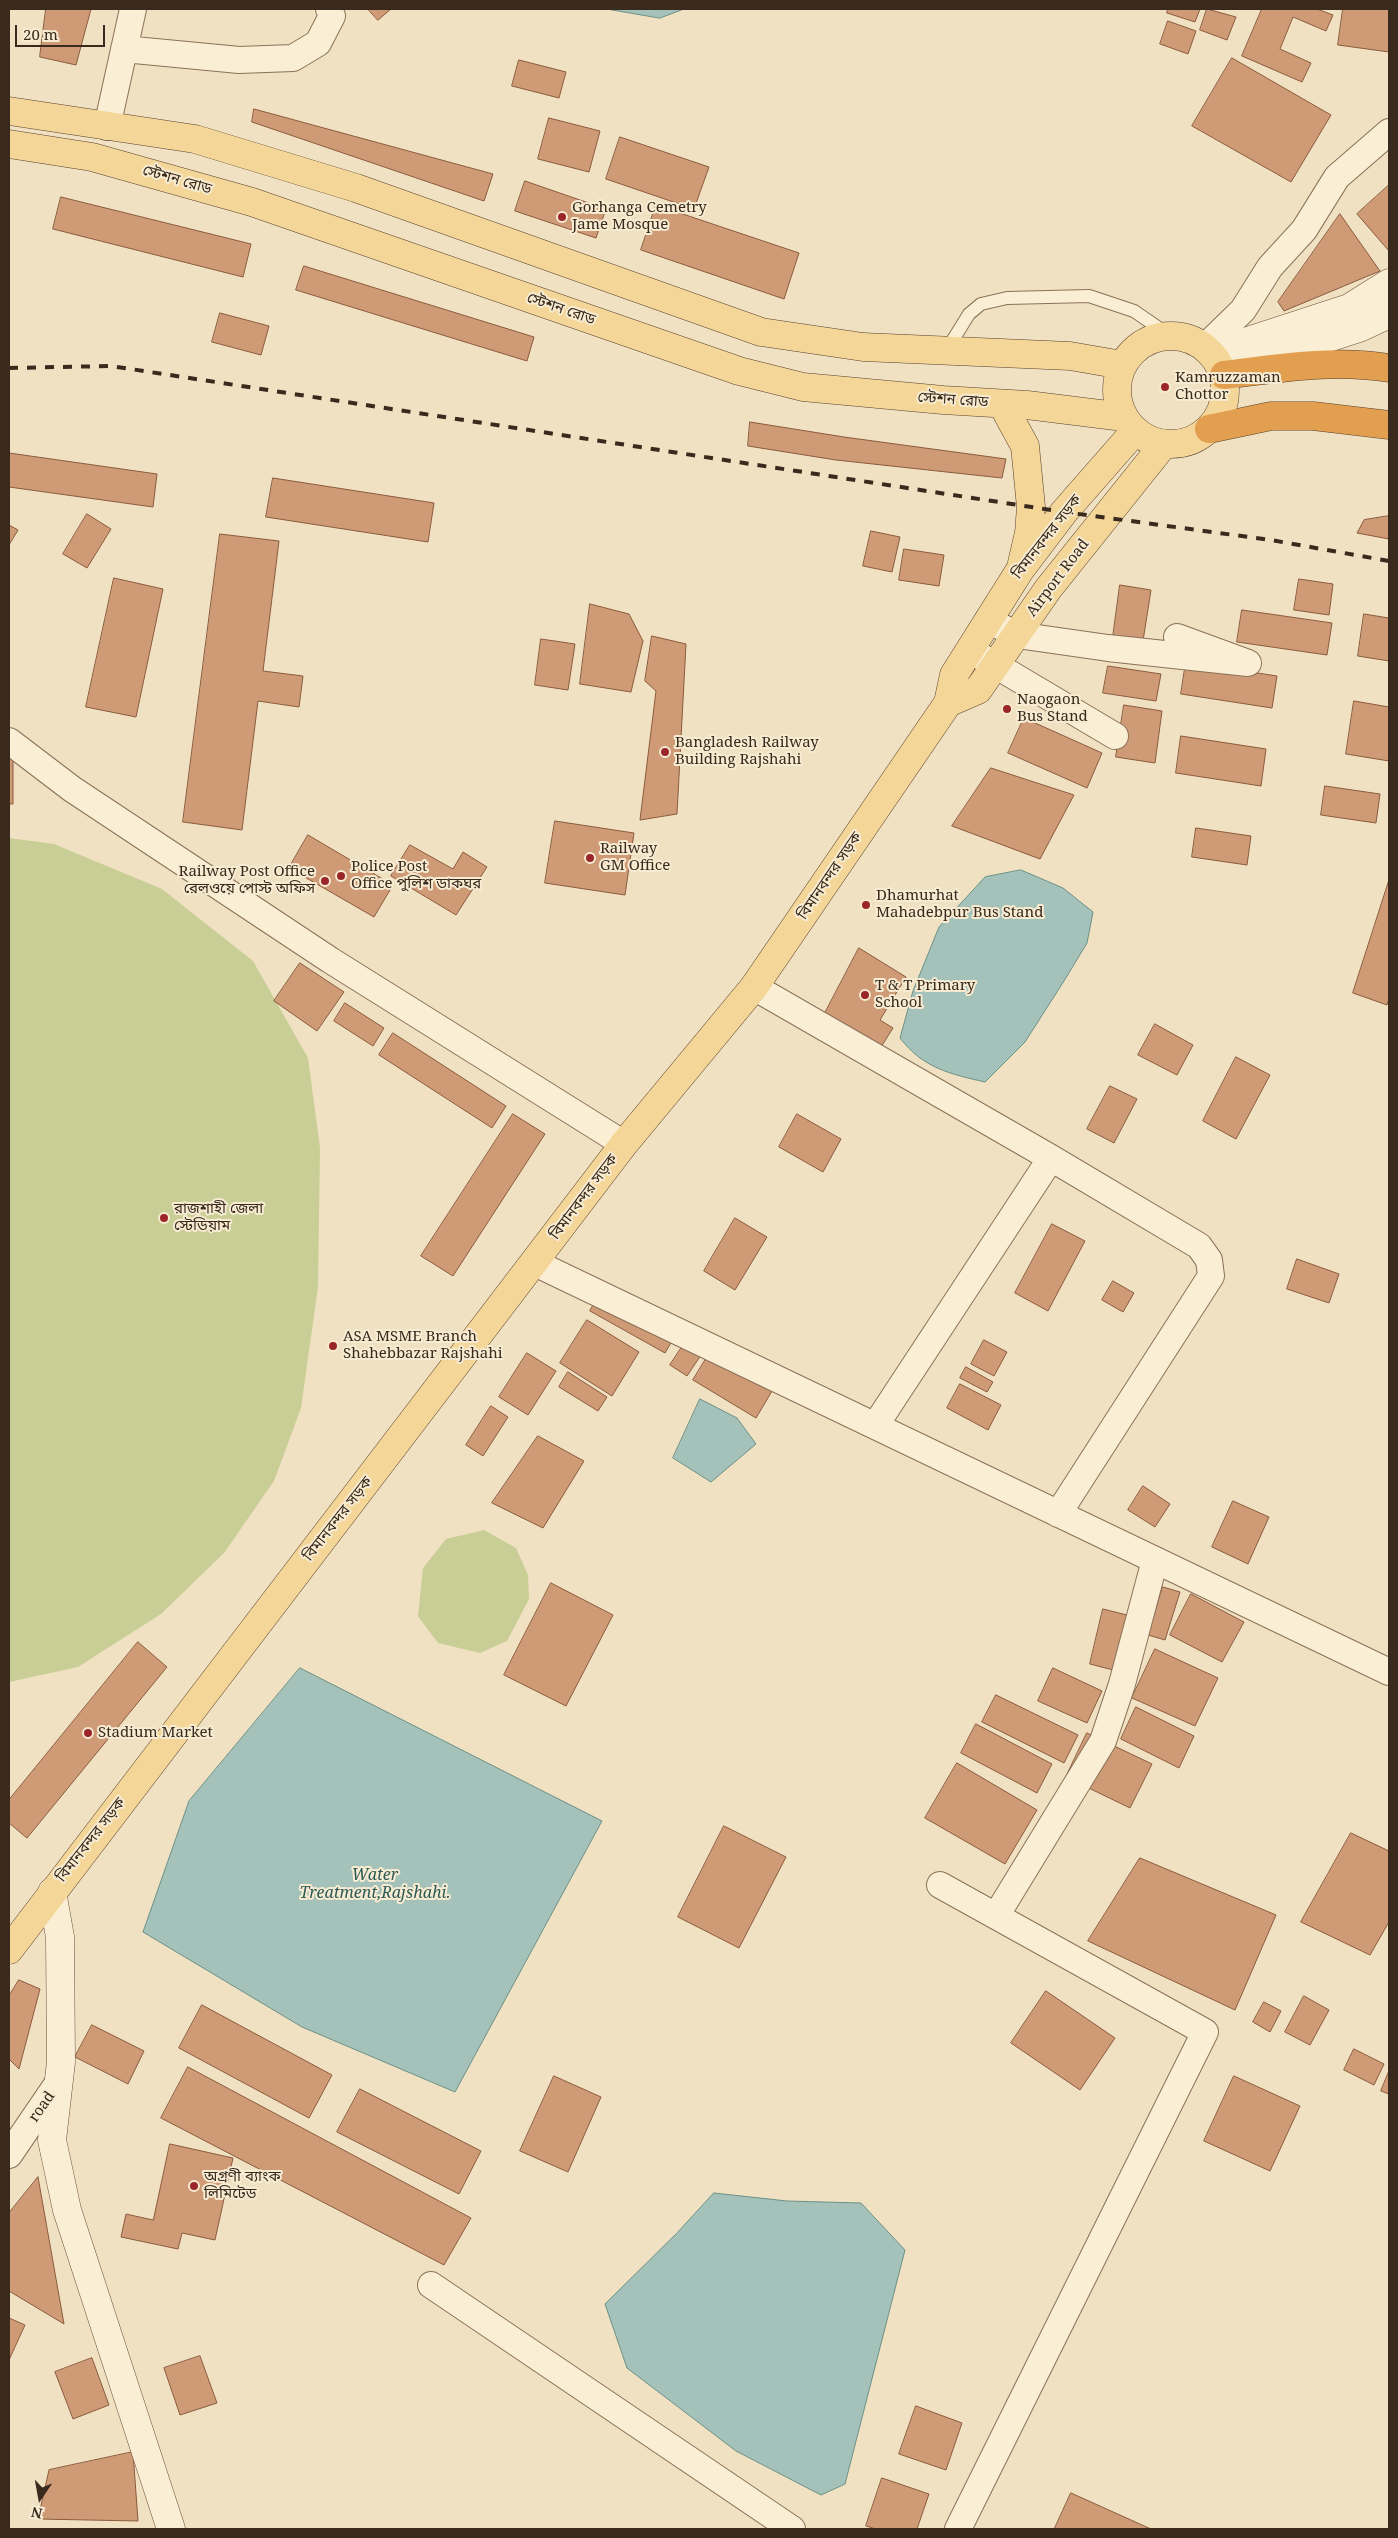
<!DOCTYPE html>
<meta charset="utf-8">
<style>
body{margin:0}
#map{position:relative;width:1398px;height:2538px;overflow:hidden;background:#f0e1c2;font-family:"Noto Serif",serif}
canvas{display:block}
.frame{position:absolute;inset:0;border:10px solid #392a1d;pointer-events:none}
.north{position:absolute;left:15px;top:2473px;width:50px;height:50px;-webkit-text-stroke:4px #f7ebd2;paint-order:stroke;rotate:192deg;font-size:14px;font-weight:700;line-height:20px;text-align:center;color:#392a1d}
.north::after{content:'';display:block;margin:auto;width:18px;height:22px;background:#392a1d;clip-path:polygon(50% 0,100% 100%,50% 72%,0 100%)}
.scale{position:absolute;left:15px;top:25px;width:90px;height:22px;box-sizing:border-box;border:2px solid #392a1d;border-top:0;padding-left:6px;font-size:15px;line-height:18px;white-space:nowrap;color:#392a1d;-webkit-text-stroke:4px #f7ebd2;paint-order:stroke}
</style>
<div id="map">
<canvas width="1398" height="2538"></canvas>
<div class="frame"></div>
<div class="north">N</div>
<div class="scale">20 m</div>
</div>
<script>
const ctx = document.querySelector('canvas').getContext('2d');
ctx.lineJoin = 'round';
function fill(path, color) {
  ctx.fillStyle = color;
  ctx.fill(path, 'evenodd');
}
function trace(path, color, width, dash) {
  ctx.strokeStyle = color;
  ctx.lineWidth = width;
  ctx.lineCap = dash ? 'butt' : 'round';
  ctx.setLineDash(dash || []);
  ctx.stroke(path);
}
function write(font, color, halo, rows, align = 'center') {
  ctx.font = font + ' "Noto Serif","Noto Sans Bengali",serif';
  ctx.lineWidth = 4;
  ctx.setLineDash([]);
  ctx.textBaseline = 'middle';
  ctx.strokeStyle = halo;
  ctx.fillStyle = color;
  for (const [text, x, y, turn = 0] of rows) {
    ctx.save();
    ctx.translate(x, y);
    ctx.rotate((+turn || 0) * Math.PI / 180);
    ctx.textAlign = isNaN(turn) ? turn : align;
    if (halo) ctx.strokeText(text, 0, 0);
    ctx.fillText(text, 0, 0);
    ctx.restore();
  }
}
fill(new Path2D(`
 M9,838L54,844L162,889L253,961L308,1058L320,1148L318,1287L301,1408L274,1481L224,1553L161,1614L78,1667L9,1682Z
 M484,1530L516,1548L528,1575L529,1599L507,1641L480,1653L438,1643L418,1616L423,1568L446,1539Z`), '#c8ce95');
const water = new Path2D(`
 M607,9H684L660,18Z
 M1021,870L1063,888L1093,912L1087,943L1064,981L1025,1042L985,1082C950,1074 923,1068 900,1038L913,991L939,927L985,877Z
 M700,1399L737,1418L756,1444L711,1482L673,1458Z
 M300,1668L602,1821L455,2092L302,2027L143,1932L189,1801Z
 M714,2193L787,2201L861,2203L905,2250L845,2484L821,2495L736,2451L627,2368L605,2304L677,2233Z`);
fill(water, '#a4c2b9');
trace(water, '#6b9087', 1);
const building = new Path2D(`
 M46,9H91L76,65L40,57Z
 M368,9H391L378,20Z
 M1168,9H1200L1195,22L1167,13Z
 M1207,9L1236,17L1227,40L1200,30Z
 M1262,9H1317L1333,15L1326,31L1293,17L1280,49L1311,63L1302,82L1242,56Z
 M1343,9H1389V52L1338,45Z
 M1168,21L1196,31L1188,54L1160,44Z
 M1232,58L1331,115L1291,182L1192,126Z
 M519,60L566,72L559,98L512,86Z
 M254,109L493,174L484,201L252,122Z
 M549,118L600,131L589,172L538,159Z
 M620,137L709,167L694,209L606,179Z
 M525,181L606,209L596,238L515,211Z
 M1389,185V251L1357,214Z
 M61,197L251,244L243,277L53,229Z
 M656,205L799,253L784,299L641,250Z
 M1340,214L1380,271L1284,311L1278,302Z
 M304,266L534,337L527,361L296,290Z
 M220,313L269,326L261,355L212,342Z
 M750,422L844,437L1006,459L1002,478L836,460L748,446Z
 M9,453L157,474L153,507L9,487Z
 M273,478L434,503L428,542L266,517Z
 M87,514L111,529L87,568L63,554Z
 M1389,516V539L1357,533L1364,520Z
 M9,525L18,530L9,545Z
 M871,531L900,537L892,572L863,566Z
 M220,534L279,541L263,671L303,676L299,707L258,701L242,830L183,822Z
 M904,549L944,555L939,586L899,580Z
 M114,578L163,589L136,717L86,707Z
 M1299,579L1333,584L1329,615L1294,610Z
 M1120,585L1151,590L1143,641L1113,637Z
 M590,604L629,614L643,641L631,692L580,684Z
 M1242,610L1332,623L1327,655L1237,642Z
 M1364,614L1389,618V661L1358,656Z
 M652,636L686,644L677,814L640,820L656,691L645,681Z
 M541,639L575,644L568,690L535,685Z
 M1186,662L1277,676L1272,708L1181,694Z
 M1108,666L1161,674L1156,701L1103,693Z
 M1354,701L1389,707V761L1346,754Z
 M1124,705L1162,711L1155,763L1116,757Z
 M1024,718L1102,753L1087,788L1008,753Z
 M1181,736L1266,749L1261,786L1176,773Z
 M9,758H13V804H9Z
 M991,768L1074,795L1040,859L952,826Z
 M1325,786L1380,794L1376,823L1321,815Z
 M555,821L634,833L625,895L545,883Z
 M1196,828L1251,836L1247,865L1192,857Z
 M308,835L393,885L374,917L289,868Z
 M410,845L453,869L463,852L487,867L456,915L391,876Z
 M1389,880V998L1387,1005L1353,993Z
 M859,948L906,977L880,1020L893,1028L881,1047L825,1013Z
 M300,963L344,992L317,1031L274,1001Z
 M345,1003L384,1028L373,1046L334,1021Z
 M1155,1024L1193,1045L1177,1075L1138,1055Z
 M393,1033L506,1106L492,1128L379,1055Z
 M1236,1057L1270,1075L1236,1139L1203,1121Z
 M1110,1086L1137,1099L1114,1143L1087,1129Z
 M513,1114L545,1134L453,1276L421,1256Z
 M797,1114L841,1139L823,1172L779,1147Z
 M735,1218L767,1237L735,1290L704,1271Z
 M1052,1224L1085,1241L1048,1311L1015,1293Z
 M1297,1259L1339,1274L1329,1303L1287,1289Z
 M1113,1281L1134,1293L1123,1312L1102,1300Z
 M601,1292L676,1334L665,1353L590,1311Z
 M587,1320L639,1352L612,1396L560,1363Z
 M688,1338L705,1349L687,1376L670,1365Z
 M984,1340L1007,1352L994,1376L971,1364Z
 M712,1349L775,1386L756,1418L693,1380Z
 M527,1353L556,1371L528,1415L499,1397Z
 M966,1367L993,1382L987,1392L960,1378Z
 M568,1372L607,1397L598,1411L559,1387Z
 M960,1384L1001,1405L988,1430L947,1408Z
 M491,1406L508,1417L483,1456L466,1445Z
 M538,1436L584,1461L543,1528L492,1503Z
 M1143,1486L1170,1504L1155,1527L1128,1510Z
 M1233,1501L1269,1517L1248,1564L1212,1547Z
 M551,1583L613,1615L566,1706L504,1675Z
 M1163,1587L1180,1592L1165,1640L1148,1635Z
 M1191,1594L1244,1622L1222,1662L1170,1635Z
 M1103,1609L1127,1615L1113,1670L1090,1664Z
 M138,1642L167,1667L27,1838L9,1823V1800Z
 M1155,1649L1218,1678L1195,1726L1132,1698Z
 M1053,1668L1102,1691L1087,1723L1038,1701Z
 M996,1695L1078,1735L1064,1763L982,1722Z
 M1136,1707L1194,1736L1179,1768L1121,1739Z
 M976,1724L1052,1764L1037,1793L961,1753Z
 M1087,1733L1152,1764L1130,1808L1066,1777Z
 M957,1763L1037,1810L1005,1864L925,1818Z
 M724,1826L786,1857L739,1948L678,1917Z
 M1351,1833L1389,1851V1922L1370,1955L1301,1922Z
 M1140,1858L1276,1915L1235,2010L1088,1941Z
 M19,1980L40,1989L19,2069L9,2059V1996Z
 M1046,1991L1115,2038L1080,2090L1011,2043Z
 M1304,1996L1329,2010L1310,2045L1285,2032Z
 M1264,2002L1281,2011L1270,2032L1253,2022Z
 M202,2005L332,2075L309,2118L179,2048Z
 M92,2025L144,2051L128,2084L75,2057Z
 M1354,2049L1384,2064L1374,2085L1344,2070Z
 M188,2067L471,2218L444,2265L161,2118Z
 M1389,2071V2094L1381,2091Z
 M554,2076L601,2097L568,2172L520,2151Z
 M1234,2076L1300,2106L1270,2171L1204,2141Z
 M360,2089L481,2151L459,2194L337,2132Z
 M170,2144L233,2158L215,2240L182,2233L178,2249L121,2237L126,2214L153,2220Z
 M38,2177L64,2324L9,2291V2213Z
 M9,2318L25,2325L9,2360Z
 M200,2356L217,2403L180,2415L164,2368Z
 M92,2358L109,2405L73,2419L55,2372Z
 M916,2406L962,2423L946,2470L899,2454Z
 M133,2452L138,2521L38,2519L49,2470Z
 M882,2478L929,2494L917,2529H876L866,2526Z
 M1071,2493L1151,2529H1057L1055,2528Z`);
fill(building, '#cf9a76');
trace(building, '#8a5b3d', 1);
const lane = new Path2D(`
 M946,351L969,314L981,304L1007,298L1089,296L1134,311L1169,335`);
const street = new Path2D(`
 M124,49L239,60L293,58L318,43L332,16L329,9
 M107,127L133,9
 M1205,347L1243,310L1270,267L1304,230L1337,177L1389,132
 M988,620L1017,635L1108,648L1248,663L1177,637
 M970,650L1115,736
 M9,741L72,789L330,960L624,1144
 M754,987L1051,1158L1199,1246L1209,1260L1211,1276L1058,1514
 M535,1263L1389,1672
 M875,1426L1051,1158
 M940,1885L1205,2032L958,2529
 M996,1916L1103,1741L1122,1684L1155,1560
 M9,2155L58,2083
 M431,2285L792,2529`);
const secondary = new Path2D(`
 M1211,353L1349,308L1389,283
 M1242,366L1359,328L1389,314
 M52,1892L60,1937L61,2062L52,2140L67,2210L171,2529`);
const primary = new Path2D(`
 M9,111L195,139L356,188L761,332L863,347L1070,356L1122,365
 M9,144L92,157L252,202L739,371L803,387L943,400L1027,405L1124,417
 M1117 390a54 54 0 1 1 108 0a54 54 0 1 1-108 0Z
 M1002,404L1025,446L1031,507L1029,533L1022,563
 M948,703L978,690L1048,589L1164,444
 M9,1950L624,1144L754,987L948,703L954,675L1020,570L1064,512L1135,431`);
const highway = new Path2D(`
 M1224,375C1279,368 1334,359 1389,368
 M1209,429L1271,416H1313L1389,425`);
trace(lane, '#8a7258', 14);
trace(street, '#8a7258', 28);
trace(secondary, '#6c533c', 29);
trace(primary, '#58402d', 29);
trace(highway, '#58402d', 29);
trace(lane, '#faeed5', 12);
trace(street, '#faeed5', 26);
trace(secondary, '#faeed5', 28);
trace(primary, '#f4d698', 28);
trace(highway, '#e29f4f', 28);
trace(new Path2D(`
 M9,368L111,366L1064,512L1271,540L1389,561`), '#392a1d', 4, [9, 9]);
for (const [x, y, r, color] of [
 [562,217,5,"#9b2629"],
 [1165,387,5,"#9b2629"],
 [1007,709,5,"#9b2629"],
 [665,752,5,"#9b2629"],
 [590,858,5,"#9b2629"],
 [341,876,5,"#9b2629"],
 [325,881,5,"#9b2629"],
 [866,905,5,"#9b2629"],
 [865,995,5,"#9b2629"],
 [164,1218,5,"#9b2629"],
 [333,1346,5,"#9b2629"],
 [88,1733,5,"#9b2629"],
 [194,2186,5,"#9b2629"]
]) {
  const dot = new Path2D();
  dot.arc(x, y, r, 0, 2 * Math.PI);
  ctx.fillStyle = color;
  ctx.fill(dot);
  trace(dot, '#f7ebd2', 2);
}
write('15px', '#392a1d', '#f7ebd2', [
 ["স্টেশন রোড",177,180,16],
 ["স্টেশন রোড",561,309,19],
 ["স্টেশন রোড",953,400,4],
 ["বিমানবন্দর সড়ক",1047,537,-52],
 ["Airport Road",1058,578,-53],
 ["বিমানবন্দর সড়ক",830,876,-56],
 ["বিমানবন্দর সড়ক",584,1197,-53],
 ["বিমানবন্দর সড়ক",338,1519,-52],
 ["বিমানবন্দর সড়ক",91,1840,-52],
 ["road",42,2107,-55]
]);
write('15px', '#392a1d', '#f7ebd2', [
 ["Gorhanga Cemetry",572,208],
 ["Jame Mosque",572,225],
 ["Kamruzzaman",1175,378],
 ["Chottor",1175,395],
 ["Naogaon",1017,700],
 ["Bus Stand",1017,717],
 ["Bangladesh Railway",675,743],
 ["Building Rajshahi",675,760],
 ["Railway",600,849],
 ["GM Office",600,866],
 ["Police Post",351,867],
 ["Office পুলিশ ডাকঘর",351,884],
 ["Railway Post Office",315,872,"right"],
 ["রেলওয়ে পোস্ট অফিস",315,889,"right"],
 ["Dhamurhat",876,896],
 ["Mahadebpur Bus Stand",876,913],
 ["T & T Primary",875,986],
 ["School",875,1003],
 ["রাজশাহী জেলা",174,1209],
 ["স্টেডিয়াম",174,1226],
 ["ASA MSME Branch",343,1337],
 ["Shahebbazar Rajshahi",343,1354],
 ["Stadium Market",98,1733],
 ["অগ্রণী ব্যাংক",204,2177],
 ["লিমিটেড",204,2194]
], 'left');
write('italic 16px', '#2c5a56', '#f7ebd2', [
 ["Water",375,1875],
 ["Treatment,Rajshahi.",375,1893]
]);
</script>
